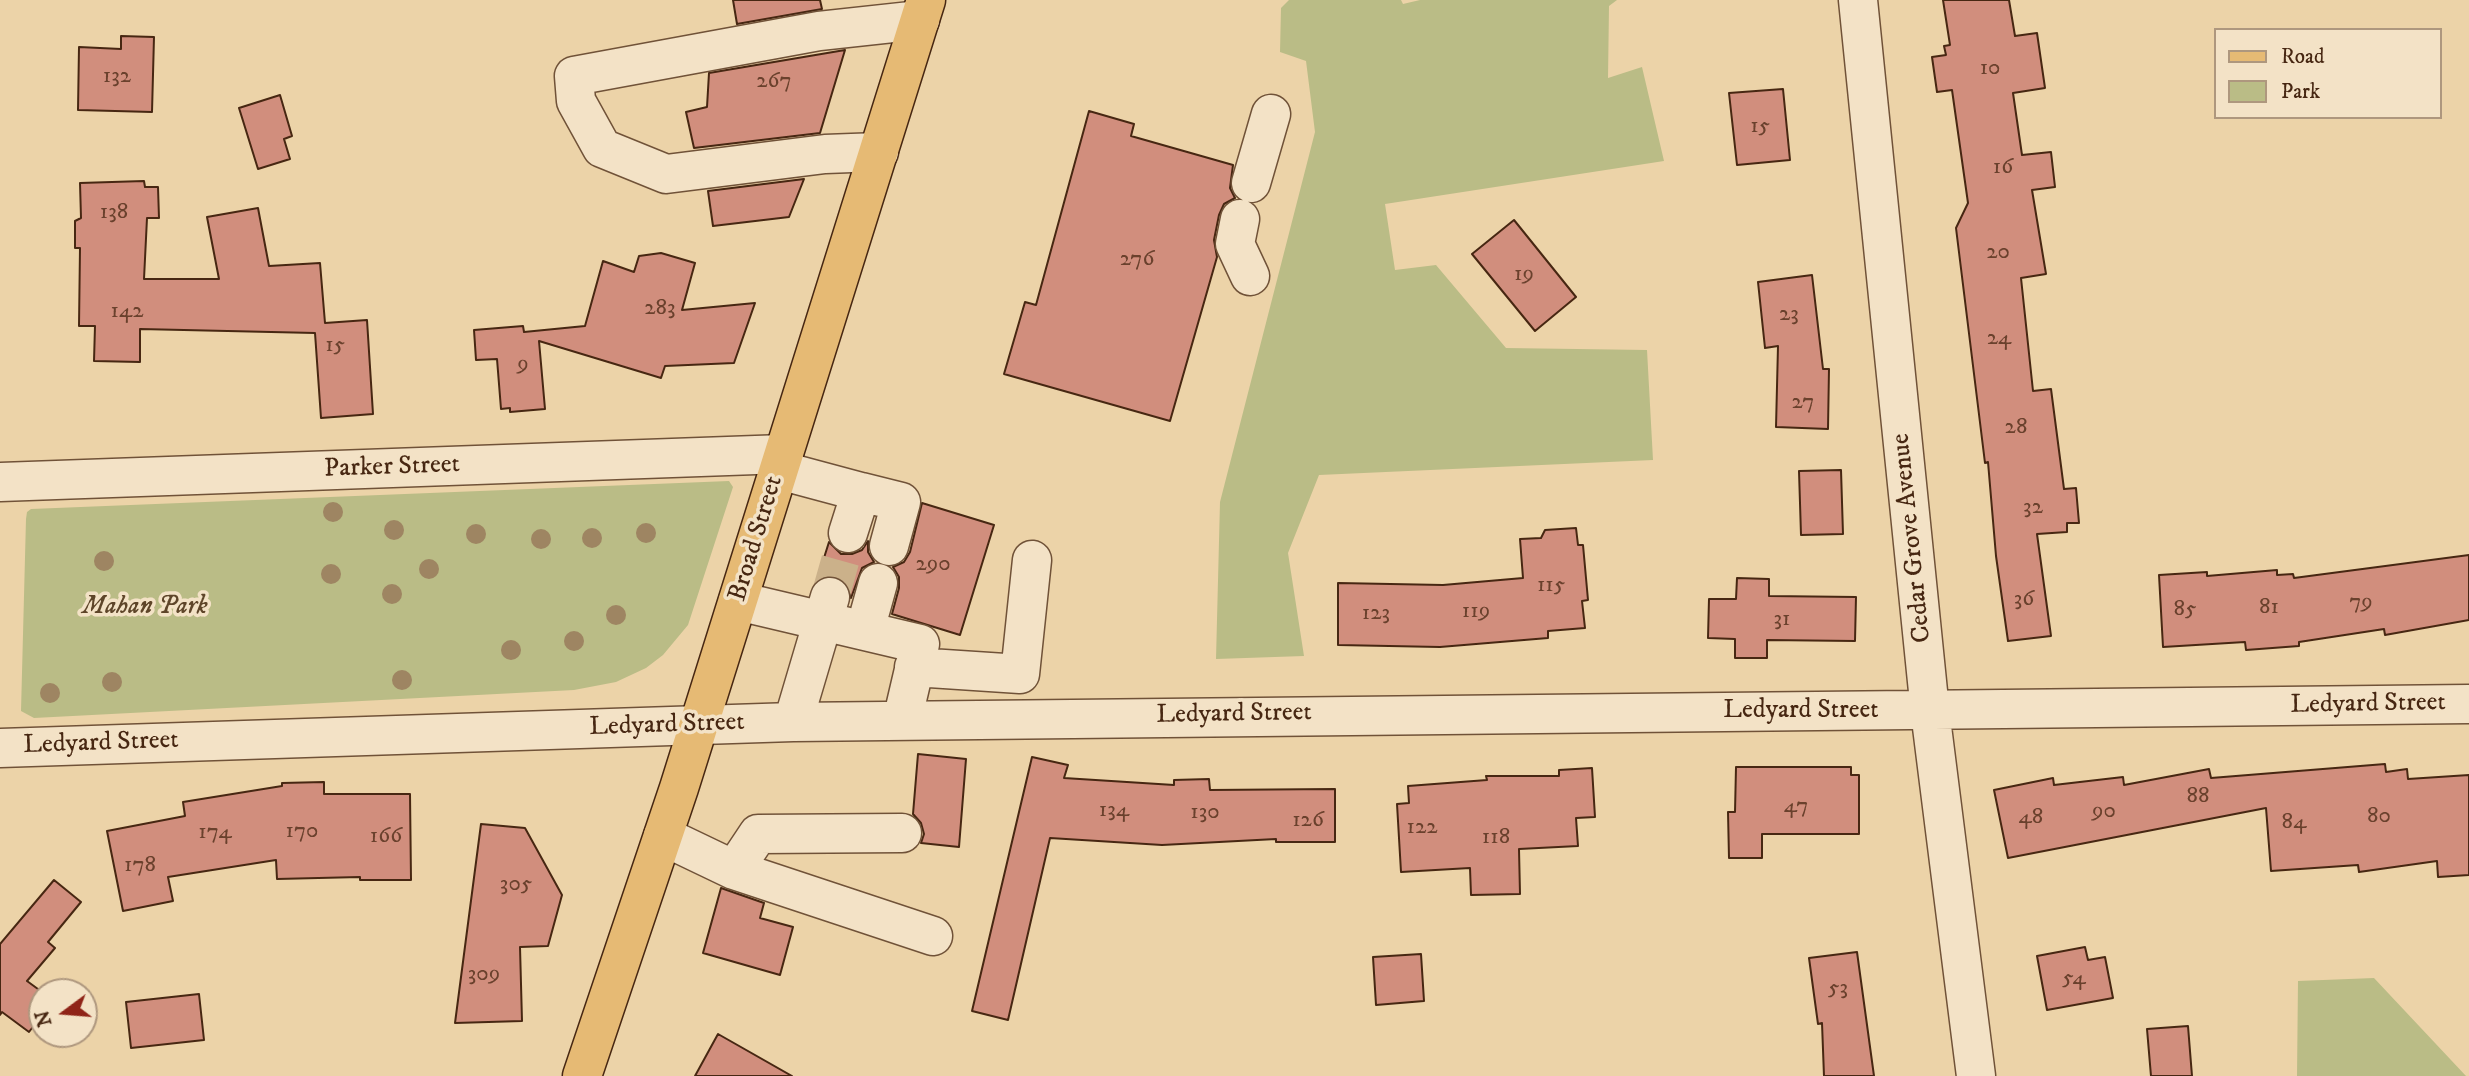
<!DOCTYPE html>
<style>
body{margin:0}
#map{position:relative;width:2469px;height:1076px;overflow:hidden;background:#ecd3a8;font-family:"IM FELL DW Pica",serif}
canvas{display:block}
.legend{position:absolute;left:2214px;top:28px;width:228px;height:91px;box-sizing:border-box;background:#f3e2c6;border:2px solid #ae977e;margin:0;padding:9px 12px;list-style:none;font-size:21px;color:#472712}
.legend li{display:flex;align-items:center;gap:14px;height:35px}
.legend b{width:35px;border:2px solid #ae977e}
.north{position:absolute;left:28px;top:978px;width:70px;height:70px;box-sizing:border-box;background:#f3e2c6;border:2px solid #ae977e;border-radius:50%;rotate:254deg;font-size:19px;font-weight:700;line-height:28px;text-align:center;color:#472712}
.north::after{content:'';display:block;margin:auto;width:24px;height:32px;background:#8f2418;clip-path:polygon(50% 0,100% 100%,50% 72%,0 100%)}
</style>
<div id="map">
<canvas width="2469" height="1076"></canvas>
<ul class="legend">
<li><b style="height:9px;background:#e6ba74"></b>Road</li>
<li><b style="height:19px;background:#babc86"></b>Park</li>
</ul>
<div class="north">N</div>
</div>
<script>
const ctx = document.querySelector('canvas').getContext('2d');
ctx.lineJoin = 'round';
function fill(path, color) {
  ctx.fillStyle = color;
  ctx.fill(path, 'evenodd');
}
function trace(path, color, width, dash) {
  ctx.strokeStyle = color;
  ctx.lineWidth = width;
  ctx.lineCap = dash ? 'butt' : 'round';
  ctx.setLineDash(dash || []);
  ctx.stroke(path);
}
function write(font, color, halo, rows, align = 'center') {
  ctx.font = font + ' "IM FELL DW Pica",serif';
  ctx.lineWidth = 7;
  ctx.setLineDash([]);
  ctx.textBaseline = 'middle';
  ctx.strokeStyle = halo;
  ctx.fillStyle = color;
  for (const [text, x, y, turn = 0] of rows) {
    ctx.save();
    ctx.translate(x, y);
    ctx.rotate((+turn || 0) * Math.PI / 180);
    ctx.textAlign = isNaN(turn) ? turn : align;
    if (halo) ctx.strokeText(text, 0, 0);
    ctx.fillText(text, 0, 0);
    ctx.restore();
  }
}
fill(new Path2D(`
 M1289,0H1401L1403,4L1420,0H1617L1609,6L1608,78L1642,67L1664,161L1385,204L1395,270L1436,265L1506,348L1647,350L1653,460L1319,475L1288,553L1304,656L1216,659L1220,502L1315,132L1306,61L1280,52L1281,8Z
 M729,481L733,487L688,625L663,655L646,668L616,682L574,690L34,718L21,711L26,519L27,512L31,509Z
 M2374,978L2466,1076H2297L2298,981Z`), '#babc86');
const building = new Path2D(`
 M733,0H820L822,9L737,24Z
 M1943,0H2009L2015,36L2037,33L2045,88L2013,93L2022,155L2051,152L2055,187L2032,190L2046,274L2021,278L2033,391L2051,389L2064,489L2076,488L2079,523H2067V532L2037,534L2051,636L2008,641L1996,556L1988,462L1985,463L1956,228L1968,203L1952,90L1937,92L1932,57L1946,55L1944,46L1950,45Z
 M121,36L154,37L152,112L78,110L79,47L121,49Z
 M845,50L820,133L694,148L686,112L707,107L709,73Z
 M1783,89L1790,160L1737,165L1729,93Z
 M280,95L292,136L284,139L290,159L258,169L239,108Z
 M1089,111L1134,124L1131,136L1233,165L1230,188L1235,198L1224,204L1219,215L1214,240L1217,257L1170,421L1004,374L1025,302L1036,305Z
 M804,179L789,217L713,226L708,191Z
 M144,181L145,187H158L159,218H147L144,279H219L207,217L258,208L269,266L320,263L325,323L367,320L373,414L321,418L315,333L140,329V362L94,361L95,326H79L80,248H75V221L81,218L80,183Z
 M1514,220L1576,297L1535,331L1472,254Z
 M661,253L695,263L682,310L755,303L734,363L665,366L661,378L539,341L545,409L510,412V408L501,409L497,359L476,360L474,330L523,326L524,332L585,326L603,261L634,272L639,256Z
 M1812,275L1823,369H1829L1828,429L1776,427L1778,346L1765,348L1758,282Z
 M1841,470L1843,534L1801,535L1799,471Z
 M922,503L994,525L960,635L892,614L899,588V577L893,567L904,562L910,552Z
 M1576,528L1578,545H1583L1588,600L1582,601L1585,628L1548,631V638L1440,647L1338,645V583L1443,585L1523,578L1520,539L1541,538L1545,530Z
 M868,541V552L874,562L862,568L851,598L846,582L837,576H826L817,580L829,542L841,554H852L862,550Z
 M2469,555V620L2385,635L2384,629L2299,642V646L2246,650L2245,642L2163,647L2159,575L2207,572V576L2277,570V575L2293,574L2294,578Z
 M1737,578L1769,579V596L1856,597L1855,641L1767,640V658H1735V639L1708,638L1709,599H1736Z
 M918,754L966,759L959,847L921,843L924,834L921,823L913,814Z
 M1032,757L1068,765L1064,778L1174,785V780L1209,779L1210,790L1335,789V842H1276V839L1162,845L1050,838L1008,1020L972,1011Z
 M2385,764L2386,772L2407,769L2408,779L2469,775V875L2438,877L2437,861L2359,872L2358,865L2271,871L2266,808L2008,858L1994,790L2053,778L2054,785L2123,777L2124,785L2209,769L2211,778Z
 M1736,767H1851V775H1859V834H1762V858H1729L1728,812H1735Z
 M1592,768L1595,817L1576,818L1578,846L1519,849L1520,894L1471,895L1470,868L1401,872L1397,804L1409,803L1408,786L1487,780L1486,776H1559V770Z
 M324,782V794H410L411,880H360V877L277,879L276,860L168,877L173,901L123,911L107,831L185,816L183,802L282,786V783Z
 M481,824L525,828L562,895L548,946L520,947L522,1021L455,1023Z
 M54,880L81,902L48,942L55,948L27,981L42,992V1015L29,1032L2,1012L0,1015V944Z
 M721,888L764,903L760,918L793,927L780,975L703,953Z
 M2085,947L2088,960L2105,957L2113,998L2047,1010L2037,956Z
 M1857,952L1874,1076H1824L1822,1023L1818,1024L1809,958Z
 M1421,954L1424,1001L1376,1005L1373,957Z
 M199,994L204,1040L131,1048L126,1002Z
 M2188,1026L2192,1076H2151L2147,1029Z
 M718,1034L792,1076H695Z`);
fill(building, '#d18e7d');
trace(building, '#472712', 2);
trace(new Path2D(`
 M830,597L848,533`), '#cbb18a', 38, [38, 19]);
const minor = new Path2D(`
 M1858,0L1930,711L1976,1076
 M879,152L825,154L666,174L602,148L576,101L574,76L819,31L920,20
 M1251,183L1271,114
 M1240,219L1235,244L1250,276
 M779,470L861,492L848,533
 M0,482L784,454
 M861,492L901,502L889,546
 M738,601L920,644L902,721
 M865,630L878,583
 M914,667L1020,674L1032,560
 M793,722L830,597
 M0,748L793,722L2469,704
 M663,836L734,870L933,936
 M734,870L758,834L902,833`);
const major = new Path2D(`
 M582,1076L679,788L926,0`);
trace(minor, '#705238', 41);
trace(major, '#472712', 41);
trace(minor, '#f3e2c6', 38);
trace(major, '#e6ba74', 38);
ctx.fillStyle = '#9e8562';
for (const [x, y] of [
 [333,512],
 [394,530],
 [646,533],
 [476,534],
 [592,538],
 [541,539],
 [104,561],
 [429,569],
 [331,574],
 [392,594],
 [616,615],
 [574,641],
 [511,650],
 [402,680],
 [112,682],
 [50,693]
]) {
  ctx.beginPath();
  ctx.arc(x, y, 10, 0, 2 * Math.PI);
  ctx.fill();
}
write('23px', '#6a412d', null, [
 ["10",1990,69],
 ["132",117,77],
 ["267",774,82],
 ["15",1760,127],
 ["16",2003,168],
 ["138",114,213],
 ["20",1998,253],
 ["276",1137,260],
 ["19",1524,275],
 ["283",660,309],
 ["142",127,312],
 ["23",1789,315],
 ["24",1999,339],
 ["15",335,346],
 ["9",523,365],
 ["27",1803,403],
 ["28",2016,428],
 ["32",2033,508],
 ["290",933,565],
 ["115",1551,586],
 ["36",2024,600],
 ["79",2361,603],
 ["81",2269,608],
 ["85",2185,610],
 ["119",1476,612],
 ["123",1376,614],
 ["31",1782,620],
 ["88",2198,797],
 ["47",1796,807],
 ["134",1114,811],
 ["90",2104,812],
 ["130",1205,813],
 ["80",2379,817],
 ["48",2031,818],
 ["126",1308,821],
 ["84",2294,823],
 ["122",1422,828],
 ["170",302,832],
 ["174",215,833],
 ["166",386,837],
 ["118",1496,838],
 ["178",140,866],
 ["305",516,885],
 ["309",484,975],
 ["54",2074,979],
 ["53",1838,989]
]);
write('26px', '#472712', '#f3e2c6', [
 ["Parker Street",392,468,-2],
 ["Cedar Grove Avenue",1913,538,-96],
 ["Broad Street",757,539,-73],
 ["Ledyard Street",2368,705,-1],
 ["Ledyard Street",1801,712],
 ["Ledyard Street",1234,715,-1],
 ["Ledyard Street",667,726,-2],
 ["Ledyard Street",101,744,-2]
]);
write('italic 26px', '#5e4529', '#f3e2c6', [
 ["Mahan Park",145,608]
]);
</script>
